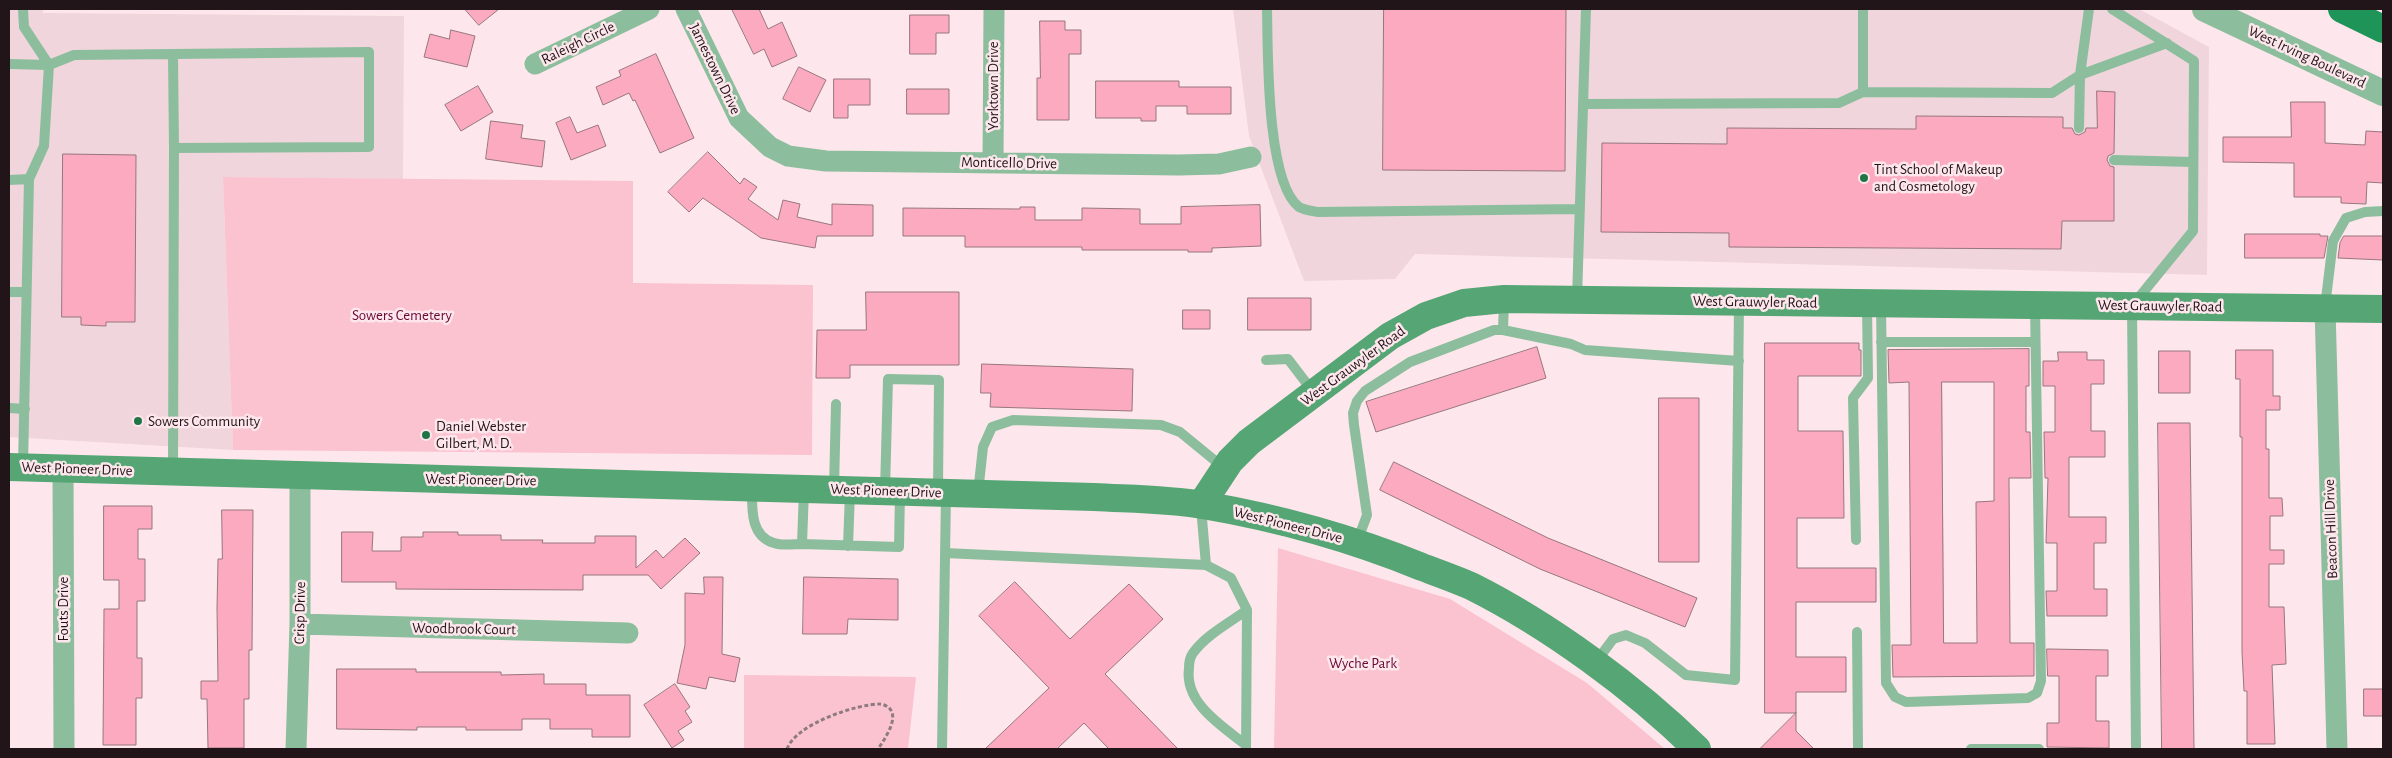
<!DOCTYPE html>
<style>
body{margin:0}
#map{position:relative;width:2392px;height:758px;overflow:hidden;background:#fee7ec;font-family:"Alegreya Sans",sans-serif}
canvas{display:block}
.frame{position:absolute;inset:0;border:10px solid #221519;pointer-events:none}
</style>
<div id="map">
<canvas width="2392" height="758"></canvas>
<div class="frame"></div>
</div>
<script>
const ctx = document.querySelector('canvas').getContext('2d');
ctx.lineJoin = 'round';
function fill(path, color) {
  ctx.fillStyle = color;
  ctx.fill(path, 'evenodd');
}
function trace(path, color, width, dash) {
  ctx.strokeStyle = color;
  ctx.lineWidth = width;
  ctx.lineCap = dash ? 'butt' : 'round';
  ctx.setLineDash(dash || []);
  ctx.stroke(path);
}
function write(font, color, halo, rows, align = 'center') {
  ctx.font = font + ' "Alegreya Sans",sans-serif';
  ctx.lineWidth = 5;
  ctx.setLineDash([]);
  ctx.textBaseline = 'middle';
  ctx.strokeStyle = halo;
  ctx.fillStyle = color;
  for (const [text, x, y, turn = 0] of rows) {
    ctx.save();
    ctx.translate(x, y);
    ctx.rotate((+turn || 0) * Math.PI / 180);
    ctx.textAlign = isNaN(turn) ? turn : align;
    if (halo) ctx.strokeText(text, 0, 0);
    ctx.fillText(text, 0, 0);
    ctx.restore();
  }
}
fill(new Path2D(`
 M9,9H43V13L404,16L403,179L223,177L233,450L9,437Z
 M1233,9H2139L2209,47L2207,275L1415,254L1395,279L1304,281L1249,136Z`), '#f0d5dc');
fill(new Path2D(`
 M223,177L633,181V283L813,285L812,455L233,450Z
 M1278,548L1450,599L1587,683L1665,749H1274Z
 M744,675L916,677L908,749H744Z`), '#fbc2d0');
const building = new Path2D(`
 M465,9H499L479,25Z
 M732,9H759L768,29L782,22L797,56L772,67L764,49L754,54Z
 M1384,9H1566L1565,171L1383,170Z
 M910,15H949V33H936V54H910Z
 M1040,21H1065V30H1081V54H1069V120H1037V78H1040Z
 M451,30L475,36L467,67L424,57L430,34L449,39Z
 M656,54L694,138L660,153L635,100L633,101L629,93L603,105L596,87L621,76L619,71Z
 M799,67L826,80L810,112L783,99Z
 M834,79H870V105H848V118H834Z
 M1096,81H1179V87H1231V114H1187V106H1156V121H1141V118H1096Z
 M478,86L493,112L461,131L445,105Z
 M907,89H949V114H907Z
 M2097,91L2115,92L2114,153L2108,156L2107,160L2110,166L2114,167V221H2062L2061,249L1729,247V233L1601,232L1602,143L1727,144V128L1916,129V116L2063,117V128H2072L2075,134L2079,135L2085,132L2086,128H2097Z
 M2291,102H2325V143L2365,145L2366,131L2383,132V183L2367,182L2366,204L2341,203V197H2294V163L2223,162V137H2291Z
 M570,117L577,133L598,125L606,146L571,160L556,123Z
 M491,121L523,125L521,138L545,141L542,167L486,159Z
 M708,152L740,184L744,178L757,187L748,199L778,220L783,200L800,204L797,217L832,225V204L873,205V236H817L815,248L761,238L703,198L689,212L668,192Z
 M63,154L136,155L135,322H106V326L81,325V317H62Z
 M1260,205L1261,246L1212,248V252H1188V250H1082V247H965V236H903V208L1020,209V207H1035V220H1082V208L1140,209V224H1181V207Z
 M2245,234H2320V236H2328L2324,258H2245Z
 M2344,236H2383V260L2338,258L2340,243Z
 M866,292H959V365H850V378H816L817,330H866Z
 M1248,298H1311V330H1248Z
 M1183,310H1210V329H1183Z
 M1765,343H1859V350H1861V376H1798V431H1843L1844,518H1797V568H1876V602H1796V657H1846V692H1796V713H1765Z
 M1537,347L1546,378L1376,432L1366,402Z
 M2029,349V386H2026V432H2030L2031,478H2009L2010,643H2034V676L1893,677L1892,645H1911L1909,382L1889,383L1888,350ZM1942,382H1994V501L1976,502L1977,643H1944Z
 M2236,350H2273V396H2280V410H2266V449H2269V498H2282L2283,516H2270V550H2284V564H2269V607H2284L2286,664L2272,665L2275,744H2247V691H2244L2242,652V437H2240V379H2236Z
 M2159,351H2190V393H2159Z
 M2058,352H2087V360H2104V384H2091V431H2105V457H2069V517H2106V543H2094V589H2107V616H2047L2046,591H2057V543H2046L2048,478H2045L2044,432H2055V386H2043V361H2058Z
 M982,364L1133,369L1132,411L990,407L991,393H981Z
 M1659,398H1699V562H1659Z
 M2158,423H2190L2194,749H2162Z
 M1394,462L1548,538L1697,598L1685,627L1540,569L1380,490Z
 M104,506H152V529H138V559H145V601H137V658H142V698H136V745H103L104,609H119V580H104Z
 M222,510H253L252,650H249V699H244V748H208L207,699H201V681H218L217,608L218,559H222Z
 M342,532H373L372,551H401V537H423V532H458V535H501V540H543L542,543H595V536H636V568L656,550L663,558L685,538L700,553L661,589L648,575H583V590L396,589V582H342Z
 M704,577H723L722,654L740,658L735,682L709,677L706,689L677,683L685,645V593L704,594Z
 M804,577L898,579V620L848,619L847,634H803Z
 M1015,582L1070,639L1129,584L1163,619L1105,674L1178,749H1109L1084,723L1057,749H985L1049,688L979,616Z
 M2047,649L2108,650V676H2096V721H2109V748L2047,747V723H2059V676H2048Z
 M337,669H416V672H501V675L544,674V684H586V695H630V737H592V729H550V719H522V730H466V727H417V730L337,729Z
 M675,684L690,707L685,711L692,722L678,731L684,740L672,748L644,705Z
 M2364,689H2383V716H2364Z
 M1796,713V731L1814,749H1760Z`);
fill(building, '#fcaac0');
trace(building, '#97767e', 1);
trace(new Path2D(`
 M787,749C796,724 856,704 881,704C905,710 886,737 878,749`), '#8d7b80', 3, [4, 2.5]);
trace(new Path2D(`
 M1267,9C1268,51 1266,182 1299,207C1304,210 1312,211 1318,212L1580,209
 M1863,9V92L2052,93L2080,75L2089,9
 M2112,9L2194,61L2193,231L2132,306L2136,749
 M9,64L49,65L74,55L369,52V147L174,148L173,56
 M1583,104L1839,103L1863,92
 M2079,128L2080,75L2167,43
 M2114,160L2193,162
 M9,180L29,179
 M9,292H26
 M1577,299L1586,9
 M1881,304L1886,683L1895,697L1906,702L2028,698L2037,693L2041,681L2035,306
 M2325,307L2333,241L2346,218L2365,212L2383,211
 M1503,330L1504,301
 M1881,342H2035
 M1266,360L1288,359L1314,393
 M9,408L25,409
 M23,467L29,179L44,146L49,65L24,27L23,9
 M173,472L174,148
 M752,488C752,508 750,536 774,543C782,546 794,544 802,544
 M834,488L836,404
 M804,490L802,544L899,547L900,493
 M885,490L888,379L939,380L938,491
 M978,493L983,447L992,427L1013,420L1161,425L1180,432L1224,468
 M1201,507L1206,565
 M1856,540L1853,398L1868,378L1867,304
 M1357,542L1367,515L1354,425L1353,413L1357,401L1365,391L1410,362L1494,330H1503L1571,344L1585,350L1739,361
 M848,546L850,492
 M945,553L1206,565L1231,578L1247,610L1246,749
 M1857,632L1858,749
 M1596,662L1613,639L1626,635L1645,643L1686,675L1735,680L1739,302
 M1246,745C1222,726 1184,703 1189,668C1189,664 1190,657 1193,653C1206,635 1229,623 1247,610
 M942,749L946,494
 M1971,749H2039`), '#8cbe9d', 10);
trace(new Path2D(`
 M686,9L739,118L770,147L788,156L826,161L1179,165L1219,164L1251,157
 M535,64L649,9
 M993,163L994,9
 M2325,308L2337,749
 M63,469L64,749
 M300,624L628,633
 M296,749L300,624V476`), '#8cbe9d', 21);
trace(new Path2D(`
 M2205,9L2383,93`), '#8cbe9d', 26);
trace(new Path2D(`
 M9,467L1094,497C1130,499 1168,499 1203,505C1279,518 1351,538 1422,567C1438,573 1455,579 1471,586C1549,625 1635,688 1697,749
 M1201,505L1230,461L1249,442L1390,336L1426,316L1464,303L1504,299L2383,309`), '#56a675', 28);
trace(new Path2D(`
 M2342,9L2383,29`), '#1e9458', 28);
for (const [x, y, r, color] of [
 [1864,178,5,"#207547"],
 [138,421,5,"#207547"],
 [426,435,5,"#207547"]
]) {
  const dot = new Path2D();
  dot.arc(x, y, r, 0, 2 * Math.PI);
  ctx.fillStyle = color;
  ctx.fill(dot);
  trace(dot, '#fee7ec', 2);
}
write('15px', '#221519', '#fee7ec', [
 ["Raleigh Circle",578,43,-26],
 ["West Irving Boulevard",2307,57,25],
 ["Jamestown Drive",715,69,64],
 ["Yorktown Drive",993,86,-90],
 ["Monticello Drive",1009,163,1],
 ["West Grauwyler Road",1755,302,1],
 ["West Grauwyler Road",2160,306,1],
 ["West Grauwyler Road",1353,366,-36],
 ["West Pioneer Drive",77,469,2],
 ["West Pioneer Drive",481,480,1],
 ["West Pioneer Drive",886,491,2],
 ["West Pioneer Drive",1288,525,14],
 ["Beacon Hill Drive",2331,529,-92],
 ["Fouts Drive",63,609,-90],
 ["Crisp Drive",300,613,-89],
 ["Woodbrook Court",464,629,1]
]);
write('15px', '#221519', '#fee7ec', [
 ["Tint School of Makeup",1874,169],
 ["and Cosmetology",1874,186],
 ["Sowers Community",148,421],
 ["Daniel Webster",436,426],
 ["Gilbert, M. D.",436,443]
], 'left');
write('15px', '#680732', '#fee7ec', [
 ["Sowers Cemetery",402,315],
 ["Wyche Park",1363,663]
]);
</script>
